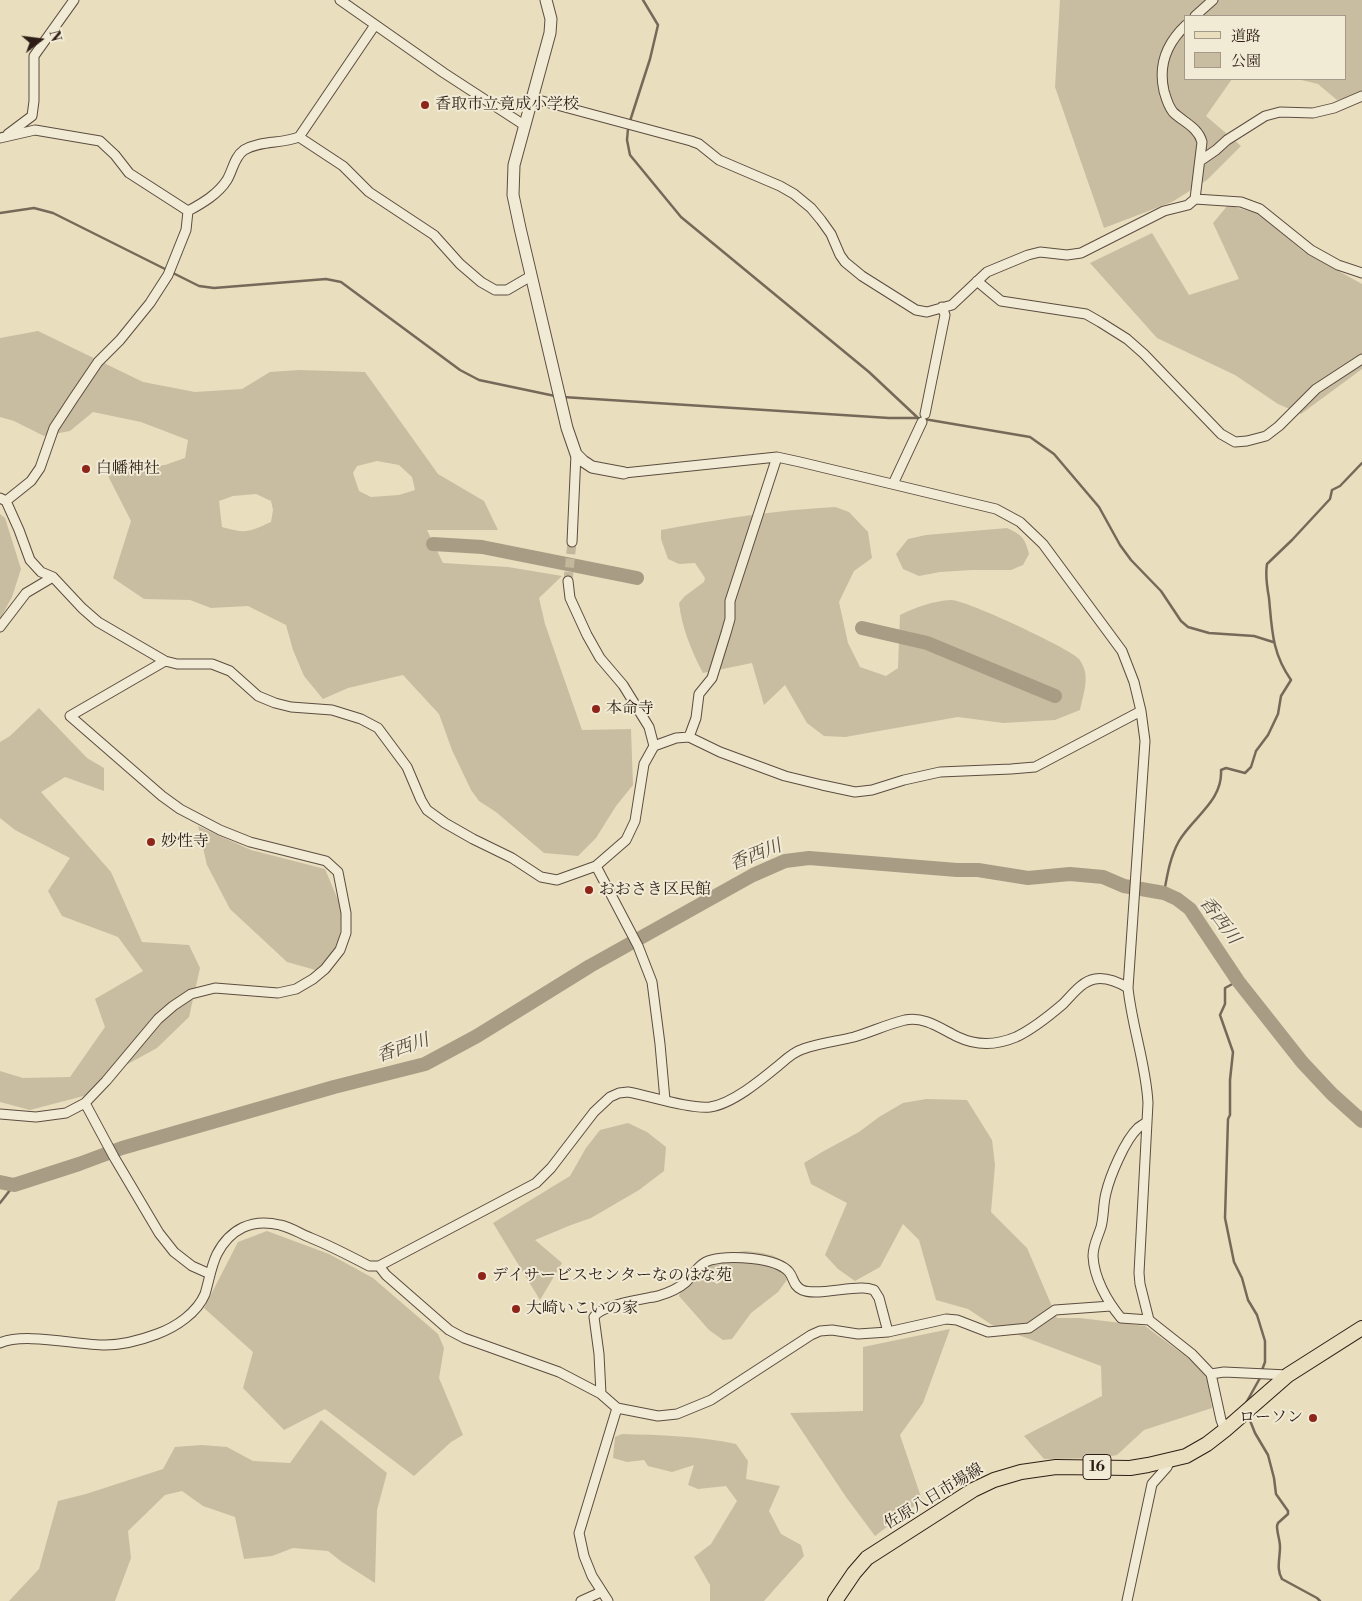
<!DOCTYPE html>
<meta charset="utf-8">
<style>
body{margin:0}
#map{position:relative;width:1362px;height:1601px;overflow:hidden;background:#e9debe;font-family:"Libre Bodoni","Noto Serif JP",serif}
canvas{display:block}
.legend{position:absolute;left:1184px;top:15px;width:162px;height:65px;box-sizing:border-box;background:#f1ead5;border:1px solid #a39889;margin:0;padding:6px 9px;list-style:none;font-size:15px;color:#2d1d16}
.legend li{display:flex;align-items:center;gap:10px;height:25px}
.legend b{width:25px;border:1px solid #a39889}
.north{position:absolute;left:15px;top:15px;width:50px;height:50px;-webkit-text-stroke:4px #f1ead5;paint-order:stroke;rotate:75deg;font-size:14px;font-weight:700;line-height:20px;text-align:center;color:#2d1d16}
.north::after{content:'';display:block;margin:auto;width:18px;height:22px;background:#2d1d16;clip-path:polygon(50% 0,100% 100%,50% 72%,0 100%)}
</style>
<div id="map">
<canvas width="1362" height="1601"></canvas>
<ul class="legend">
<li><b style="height:6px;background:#e9debe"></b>道路</li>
<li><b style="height:14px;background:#c9bda1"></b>公園</li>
</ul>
<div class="north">N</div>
</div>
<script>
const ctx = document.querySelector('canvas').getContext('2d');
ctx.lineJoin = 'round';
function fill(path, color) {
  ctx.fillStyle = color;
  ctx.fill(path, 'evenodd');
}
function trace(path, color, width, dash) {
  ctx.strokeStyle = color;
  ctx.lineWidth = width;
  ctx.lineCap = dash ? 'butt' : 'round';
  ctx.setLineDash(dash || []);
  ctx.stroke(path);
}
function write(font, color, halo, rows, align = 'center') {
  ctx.font = font + ' "Libre Bodoni","Noto Serif JP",serif';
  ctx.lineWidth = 4;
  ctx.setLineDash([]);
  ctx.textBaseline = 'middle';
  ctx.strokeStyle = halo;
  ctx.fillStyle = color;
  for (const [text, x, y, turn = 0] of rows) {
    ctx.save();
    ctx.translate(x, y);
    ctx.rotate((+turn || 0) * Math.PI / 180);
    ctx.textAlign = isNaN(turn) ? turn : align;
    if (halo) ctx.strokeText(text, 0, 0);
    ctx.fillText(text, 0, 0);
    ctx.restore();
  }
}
fill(new Path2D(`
 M1060,0H1362V94L1337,100L1318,84L1297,79H1346V16H1186V79H1232L1206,116L1241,146L1207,180L1172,202L1104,228L1055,87Z
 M1228,205L1259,214L1304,252L1362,284V369L1301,414L1278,404L1235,375L1157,338L1090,263L1152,233L1189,295L1239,279L1213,223Z
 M38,331L143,382L195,392L242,389L270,372L299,370L365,372L438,474L484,501L498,530H427L443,563L508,567L562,576L539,598L545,624L582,730L631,729L633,785L616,806L596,838L578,856L544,853L496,812L479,801L471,790L452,750L439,714L403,675L348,688L323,699L304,676L293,650L286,625L248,606L211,608L190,600L144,599L113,578L131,521L104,468L165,465L185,458L188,440L141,422L93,412L70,431L44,436L14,421L0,417V338ZM377,461L399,465L412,477L415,490L399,495L371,497L359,491L353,473L357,466ZM256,494L271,501L273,510L271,522C249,532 246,534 222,527L219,501L233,496Z
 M835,507L849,512L868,532L872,558L854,571L839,602L848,643L860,667L886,676L898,668L900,615C916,607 933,601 951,600C964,599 1071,649 1079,659C1091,675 1084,691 1080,710L1055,720L1003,723L958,717L845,737L824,736L807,723L785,685L764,705L752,663L703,673C691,650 682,628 679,603L685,596L704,582L705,578L695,563L679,564L668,559L661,539V530C719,519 777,510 835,507Z
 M0,514L5,518L21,569L12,597L0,619Z
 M1007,528C1022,535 1025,538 1029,554L1023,565L1011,570H972L940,572L919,576L903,569L896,554L908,539L926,535Z
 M39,708L87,758L104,768V791L65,777L41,792L111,872L142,942L189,945L200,968L189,1017L157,1048L115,1071L91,1094L30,1110L0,1102V1071L23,1078L70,1077L105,1027L95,999L143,971L118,937L62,916L48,891L70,858L15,830L0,818V742L10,736Z
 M198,826L251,850L325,869L341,907L340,948L319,971L287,962L230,909L207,865Z
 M926,1099L967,1100L992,1140L995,1165L991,1212L1027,1248L1057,1318H1080L1145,1326L1199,1366L1208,1380L1212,1408L1144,1430L1117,1455L1101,1458L1044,1459L1024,1436L1102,1396L1101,1366L992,1325L968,1309L936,1300L919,1240L903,1224L880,1267L855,1281L838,1269L825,1255L847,1203L811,1184L804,1163L822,1152L859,1132L879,1117L903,1103Z
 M628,1123L647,1132L666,1147L664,1171L639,1190L591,1218L571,1225L535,1240L562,1263L540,1300L493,1223L570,1176L586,1148L600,1130Z
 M267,1231L329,1254L373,1278L438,1334L444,1348L439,1378L463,1435L451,1442L414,1476L325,1409L284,1430L243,1388L253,1352L204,1308L238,1242Z
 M745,1251C766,1253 778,1254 794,1270L778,1292L751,1313L732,1339L723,1340L709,1330L679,1296L684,1279L711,1256Z
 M950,1329L923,1403L900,1435L922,1500L875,1536L846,1497L790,1413L863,1411V1347Z
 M321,1420L387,1473L377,1510L375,1583L342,1562L328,1551L293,1548L272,1556L244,1559L235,1517L203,1506L182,1491L165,1495L128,1531L131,1558L115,1601H9L39,1569L58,1501L86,1494L163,1469L175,1447L202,1445L227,1447L253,1461L290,1463Z
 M622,1434C660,1435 699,1436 736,1444L748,1461L746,1479L780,1486L769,1511L781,1534L801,1545L804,1556L764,1601H710V1585L694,1557L711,1544L737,1501L726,1486L698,1489L688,1485L694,1465L672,1472L648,1466L644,1460L627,1462L613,1458L615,1437Z`), '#c9bda1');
trace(new Path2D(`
 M630,121L650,59L658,25L643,0
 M628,129L627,140L630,155L681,217L869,372L918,418
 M0,213L34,208L53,213L199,286L214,288L326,279L341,282L460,370L479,380L555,396
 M563,397L889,418H918L1030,437L1054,454L1099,507L1120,545L1131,560L1161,591L1181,621L1188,627L1209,633L1254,636L1273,642
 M1164,893C1167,876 1170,857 1179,841C1193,817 1223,801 1221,770L1226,768L1245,773L1251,767L1256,751L1268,735L1278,714L1281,696L1291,680C1272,653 1272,630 1269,598C1267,587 1265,575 1267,564L1292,540L1330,499L1332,490L1340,486L1362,463
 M1238,981L1225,988V1004L1220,1015L1233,1052L1230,1080V1115L1228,1119L1225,1218L1234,1262L1242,1278L1248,1300L1257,1315L1265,1341V1362L1262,1370
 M0,1203L14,1185
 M1246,1403L1260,1378
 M1249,1418L1255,1433L1268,1455L1274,1478L1276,1494L1288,1511V1514L1278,1523L1277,1526C1277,1533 1280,1540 1280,1547C1280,1559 1276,1569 1282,1579L1317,1598L1320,1601`), '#776959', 2.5);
trace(new Path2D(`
 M433,544L482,547L637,578
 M862,628L927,643L1055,696
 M0,1182L14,1185L79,1164L122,1148L334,1087L425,1064L477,1036L590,966L753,875L785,861L809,858L957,870H978L1028,878L1070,874L1103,877L1124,886L1164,893L1177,899L1190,909L1238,981L1302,1062L1332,1094L1362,1121`), '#a99c85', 14);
trace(new Path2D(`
 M568,581L572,542`), '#c3b79c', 9, [9, 4.5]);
const minor = new Path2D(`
 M340,0L444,73L524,125
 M1195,16L1213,0
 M1186,25C1167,43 1158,65 1164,91C1166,98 1168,106 1173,112C1183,122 1198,127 1202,142L1195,199
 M531,98L691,141L699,144L719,160L780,186L794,194L811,208L821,220L831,234L840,255L845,262L862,276L916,310L927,312L952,305L987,272L1028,255L1040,252L1067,255L1081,253L1164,211L1188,205L1195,199L1241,202L1260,209L1311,250L1338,265L1362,273
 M8,134L32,116L34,101V56L74,0
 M299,137L343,166L369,192L434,235L460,264L481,282L495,290H507L531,276
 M0,138L35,130L100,141L115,155L129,173L188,211
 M1200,161L1216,150L1227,140L1265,116L1280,112L1313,113L1334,108L1362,96
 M188,211C203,203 218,194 227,180C233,170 234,157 244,150C261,140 282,144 299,137L375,25
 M977,281L1001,301L1086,314L1100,322L1127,339L1144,354L1221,434L1235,442L1247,441L1266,436L1279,426L1316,389L1362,359
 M925,414L945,315L942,307
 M624,473L777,457L800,462L996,509L1020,522L1043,544L1122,651L1134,682L1141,711L1145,741L1128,988C1132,1027 1146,1064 1148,1103L1139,1273L1140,1284L1149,1320L1192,1354L1211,1374L1221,1420L1225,1430
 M893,484L922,422
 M0,498L6,501L19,530L30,560L41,572L53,577L82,608L98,622L165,661L177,664H212L230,671L258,696L275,703L291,707L332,710L361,719L378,728L407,767L421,800L427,810L445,823L473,839L512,858L541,877L557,880L596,866L626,840L635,821L644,764L654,746L676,738L689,737L720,752L785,776L822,785L855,792L872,790L904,780L940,772L1011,769L1035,767L1141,711
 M6,501L31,481L40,468L54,428L73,399L98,362L120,340L150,303L168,275L186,230L188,211
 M572,542L576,454
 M568,581L570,598L587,635L600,658L623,685L649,727L654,746
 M0,627L26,593L53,577
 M689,737L696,718L699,694L712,678L726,633L730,619V601L777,457
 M596,866L638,946L652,982L660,1044L665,1100
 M85,1103L114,1157L159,1233L174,1252L192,1266L210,1274
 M0,1114L36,1117L66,1113L85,1103L106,1081L158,1019L173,1006L191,994L215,988L278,993L296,989L313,979L325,969L340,950L346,933V913L338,872L326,861L250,842L220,830L180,809L162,796L70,716L165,661
 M1147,1122C1144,1124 1140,1126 1138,1128C1125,1140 1110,1176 1106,1193C1103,1204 1104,1216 1101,1227C1098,1237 1093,1245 1093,1256C1094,1278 1107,1301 1121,1318L1149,1320
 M379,1266L386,1275L449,1330L464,1338L559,1372L601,1394L617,1408L658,1416L677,1414L711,1400L811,1335L820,1331L832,1330L858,1334L888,1332L946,1319L957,1320L988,1332L1029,1328L1055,1310L1111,1306
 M0,1343C24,1332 77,1345 105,1345C122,1345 141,1340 157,1334C176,1327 197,1313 205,1294C209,1281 211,1266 217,1254C230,1229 252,1218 280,1225C290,1227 301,1234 311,1238C331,1246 350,1256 369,1266H379L536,1183L551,1168L594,1112L610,1097L619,1093L628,1092C650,1096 689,1109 710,1107C732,1104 761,1080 778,1066C785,1060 793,1052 803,1049C819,1043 838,1041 854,1037C871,1032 888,1024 905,1020C925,1016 941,1029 958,1037C977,1046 997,1045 1016,1037C1033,1029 1049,1016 1063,1004C1072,995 1082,981 1095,979C1107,977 1118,982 1128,988
 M1211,1374L1224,1372L1288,1375
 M601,1394L599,1354L594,1317C601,1305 644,1299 658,1296C668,1293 678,1289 686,1282C694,1274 699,1263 711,1260C729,1255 776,1257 789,1272C794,1278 793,1286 802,1290C815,1296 847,1287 863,1288C867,1288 871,1289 874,1290L879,1298L888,1332
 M581,1601L601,1592
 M608,1601L592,1576L584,1556L579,1533L617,1408
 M1127,1601L1152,1484L1167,1467L1170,1460`);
const tertiary = new Path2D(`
 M546,0L551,19L550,33L514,165L513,195L520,228L567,428L576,454L583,461L592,467L624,473`);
const primary = new Path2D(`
 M835,1601L854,1573L867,1558L973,1490L994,1480L1021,1472L1056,1467L1130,1468L1148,1465L1186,1456L1207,1444L1225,1430L1288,1375L1362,1328`);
trace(minor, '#5c4d40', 11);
trace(tertiary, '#5c4d40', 13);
trace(primary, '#2d1d16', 16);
trace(minor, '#f1ead5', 9);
trace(tertiary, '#f1ead5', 11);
trace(primary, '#e9debe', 14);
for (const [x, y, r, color] of [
 [425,105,5,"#8f2418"],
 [86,469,5,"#8f2418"],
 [596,709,5,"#8f2418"],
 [151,842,5,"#8f2418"],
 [589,890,5,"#8f2418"],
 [482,1276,5,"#8f2418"],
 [516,1309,5,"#8f2418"],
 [1313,1418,5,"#8f2418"]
]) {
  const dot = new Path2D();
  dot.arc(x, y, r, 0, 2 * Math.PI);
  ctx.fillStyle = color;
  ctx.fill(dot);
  trace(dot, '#f1ead5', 2);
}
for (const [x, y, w] of [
 [1097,1467,28]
]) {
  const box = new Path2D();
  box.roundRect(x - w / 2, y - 12.5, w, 25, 4);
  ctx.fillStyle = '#f1ead5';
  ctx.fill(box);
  trace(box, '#2d1d16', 1);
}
write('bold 15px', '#2d1d16', null, [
 ["16",1097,1467]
]);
write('16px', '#2d1d16', '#f1ead5', [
 ["香取市立竟成小学校",435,105],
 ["白幡神社",96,469],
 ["本命寺",606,709],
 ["妙性寺",161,842],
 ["おおさき区民館",599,890],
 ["デイサービスセンターなのはな苑",492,1276],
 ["大崎いこいの家",526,1309],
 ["ローソン",1303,1418,"right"]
], 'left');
write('16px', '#2d1d16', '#f1ead5', [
 ["佐原八日市場線",934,1497,-31]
]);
write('italic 18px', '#58493d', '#f1ead5', [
 ["香西川",756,856,-22],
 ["香西川",1219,921,53],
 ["香西川",403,1049,-19]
]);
</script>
